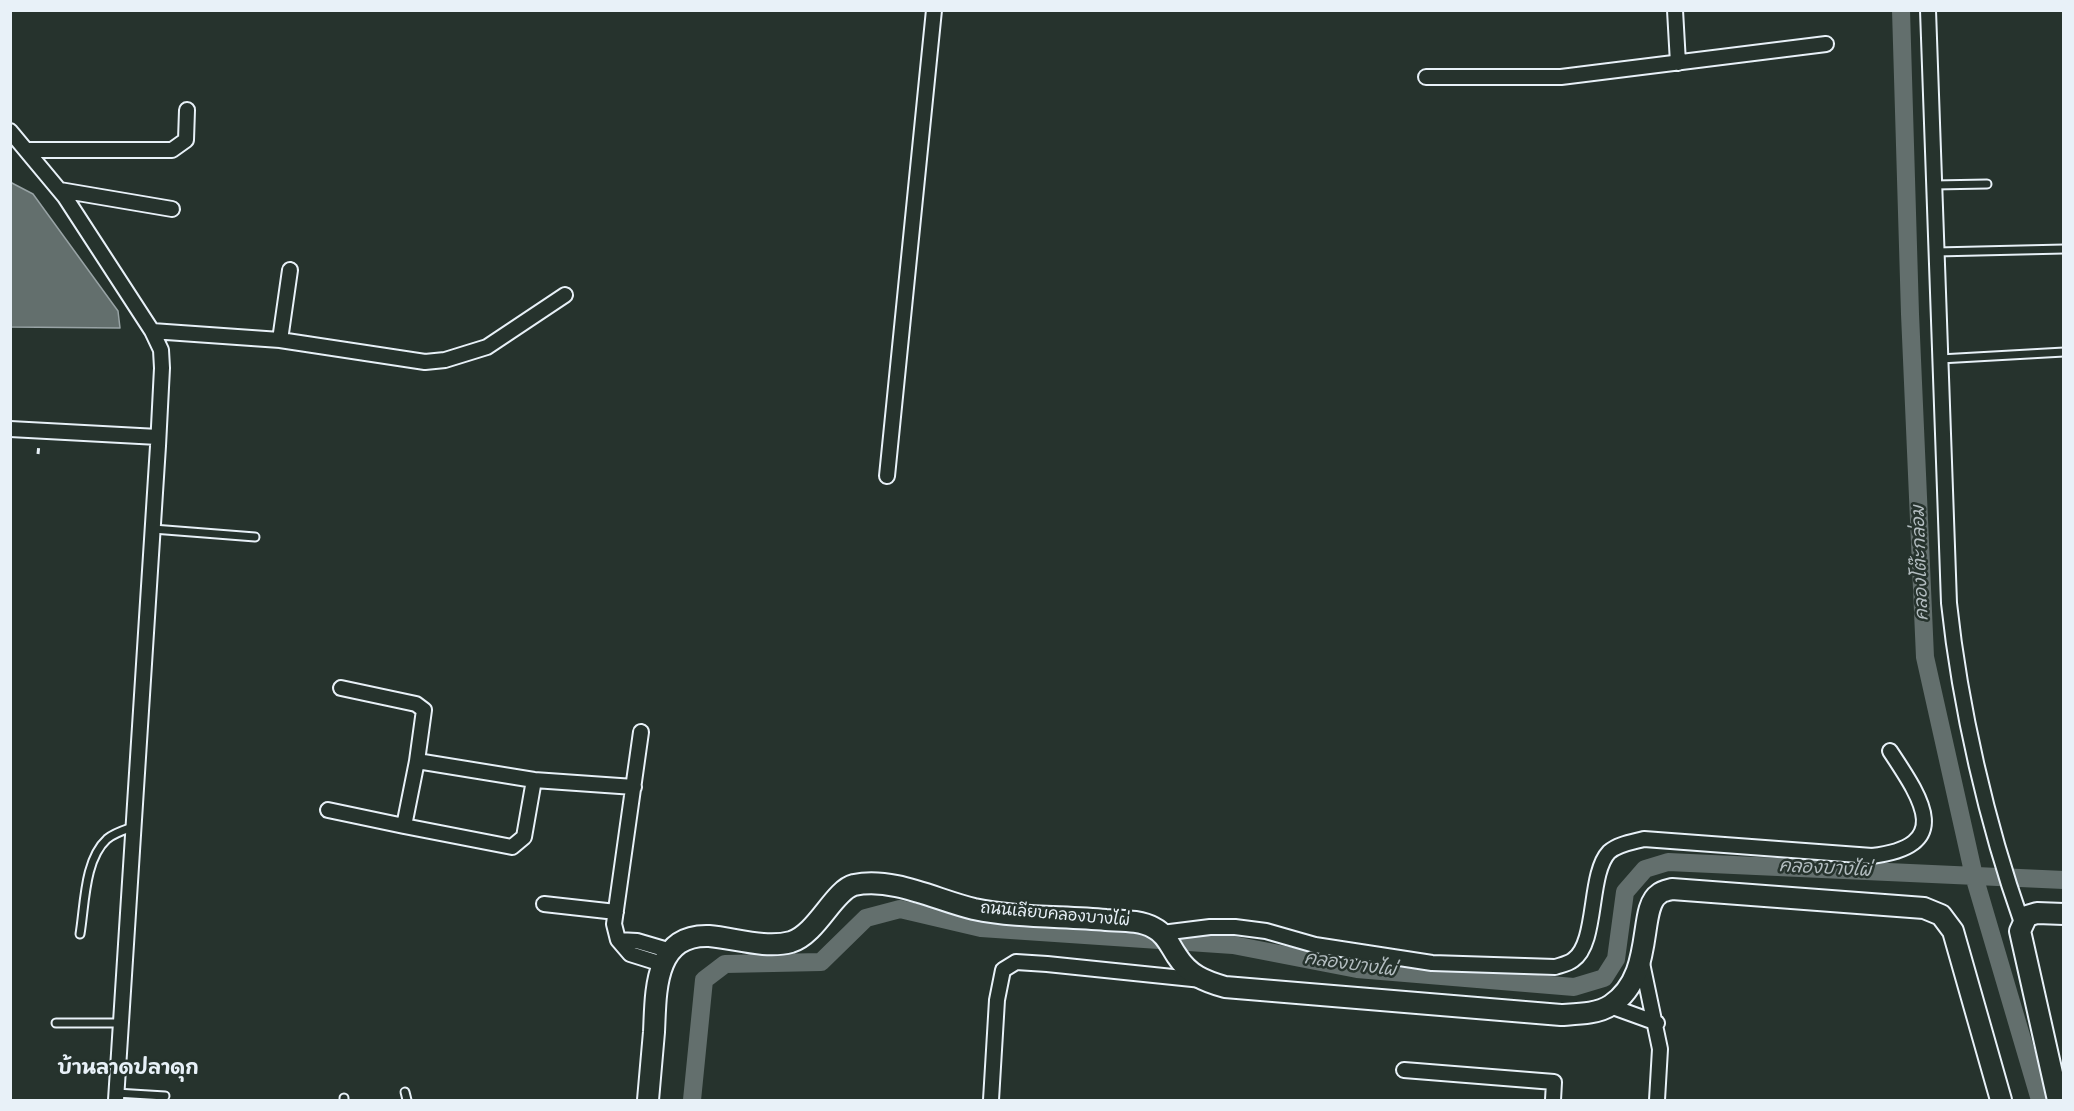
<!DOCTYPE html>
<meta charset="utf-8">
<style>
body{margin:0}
#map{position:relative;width:2074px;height:1111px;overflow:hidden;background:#26332d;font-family:"Balsamiq Sans",sans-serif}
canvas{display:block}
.frame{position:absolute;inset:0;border:12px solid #e8f1f8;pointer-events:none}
</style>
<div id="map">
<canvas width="2074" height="1111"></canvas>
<div class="frame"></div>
</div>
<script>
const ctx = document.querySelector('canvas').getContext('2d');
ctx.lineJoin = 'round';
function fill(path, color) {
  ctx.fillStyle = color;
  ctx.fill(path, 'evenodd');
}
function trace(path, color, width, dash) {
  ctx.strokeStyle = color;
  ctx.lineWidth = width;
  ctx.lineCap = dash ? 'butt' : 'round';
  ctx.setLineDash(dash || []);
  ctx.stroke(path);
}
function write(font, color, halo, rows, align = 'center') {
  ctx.font = font + ' "Balsamiq Sans","Playpen Sans Thai",sans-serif';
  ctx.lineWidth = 5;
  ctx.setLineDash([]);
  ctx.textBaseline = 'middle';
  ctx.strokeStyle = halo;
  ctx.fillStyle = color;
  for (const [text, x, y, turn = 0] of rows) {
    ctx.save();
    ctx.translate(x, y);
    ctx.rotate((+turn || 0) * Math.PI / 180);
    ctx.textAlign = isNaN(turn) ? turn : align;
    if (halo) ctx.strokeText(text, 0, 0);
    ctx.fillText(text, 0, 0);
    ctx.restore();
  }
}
const water = new Path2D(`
 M10,182L33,194L118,311L120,328L11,327Z`);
fill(water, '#636f6d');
trace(water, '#98a3a5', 1.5);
trace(new Path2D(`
 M1901,10L1910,314L1925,657L1974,876L2040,1100
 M692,1100L704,980L725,964L821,962L866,918L900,909L981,928L1233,945L1357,969L1574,987L1604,978L1616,959L1625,892L1645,869L1668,862L2064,880`), '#636f6d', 18);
const lane = new Path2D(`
 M1934,185L1987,184
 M1936,252L2064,249
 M1940,359L2064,352
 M153,529L255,537
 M80,934C85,905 84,860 107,839C114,833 124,830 133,827
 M56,1023H120
 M405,1092L407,1100
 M116,1093L165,1096
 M344,1100V1098`);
const street = new Path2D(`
 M1675,10L1678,63
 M1928,10L1949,603C1960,707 1987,824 2022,923
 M1426,77H1561L1826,44
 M10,131L65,197L152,331L161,350L162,368L158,446L116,1100
 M26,150H172L186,140L187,110
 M60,190L172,209
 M152,331L280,340L425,362L445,360L487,347L565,295
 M280,340L290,270
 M10,429L158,437
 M887,476L934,10
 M341,688L416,704L424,710L417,761L534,780L634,787
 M417,761L404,826L512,847L524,837L534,780
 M328,810L404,826
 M544,904L616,912
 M1162,933L1210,927H1235L1266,931L1315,945L1432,963L1555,967C1561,965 1568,964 1573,960C1598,943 1588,874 1609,852C1618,844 1633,842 1644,839L1872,856C1955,846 1921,798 1890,751
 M618,940L614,924L641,732
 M1642,963L1660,1049L1657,1100
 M662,964L630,954L618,940L637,941L671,951
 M1610,1006L1657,1023
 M1404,1070L1554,1082L1553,1100
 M991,1100L997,1000L1003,970L1016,962L1047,964L1202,980`);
const secondary = new Path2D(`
 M648,1100C650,1078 652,1055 654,1032C656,994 653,934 709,936C734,938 765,949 791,942C817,934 834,890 854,885C894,877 936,900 974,909C1017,918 1062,916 1106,920C1121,921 1140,920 1154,928C1166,934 1170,946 1177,956C1189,975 1204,981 1225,987L1561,1015C1577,1014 1598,1014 1611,1005C1656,975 1637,908 1659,894C1662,891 1668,890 1672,889L1924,908L1941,915L1953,931L2001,1100
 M2058,1100L2020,931L2027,916L2037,913L2064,914`);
trace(lane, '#e8f1f8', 11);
trace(street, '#e8f1f8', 18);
trace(secondary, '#e8f1f8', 24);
trace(new Path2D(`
 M38,454L39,444`), '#e8f1f8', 3, [6, 4.5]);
trace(lane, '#26332d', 7);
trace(street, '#26332d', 14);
trace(secondary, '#26332d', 20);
write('16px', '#e8f1f8', '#26332d', [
 ["ถนนเลียบคลองบางไผ่",1055,915,5]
]);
write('italic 18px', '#b3bdc0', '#26332d', [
 ["คลองโต๊ะกล่อม",1921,563,-92],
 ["คลองบางไผ่",1825,869,3],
 ["คลองบางไผ่",1350,965,8]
]);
write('bold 20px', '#e8f1f8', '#26332d', [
 ["บ้านลาดปลาดุก",128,1069]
]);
</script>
